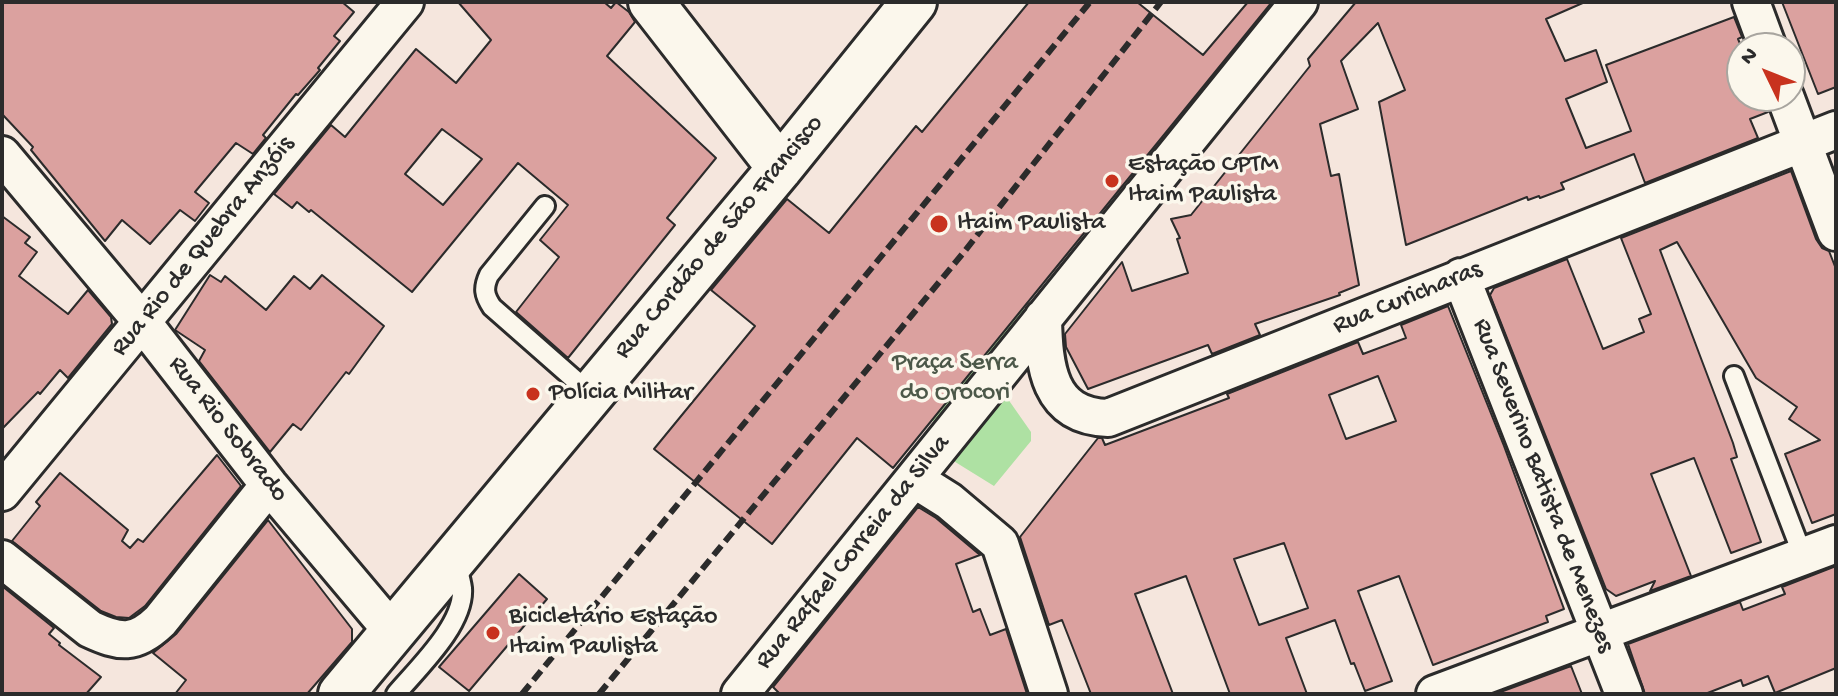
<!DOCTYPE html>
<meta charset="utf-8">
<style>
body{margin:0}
#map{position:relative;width:1838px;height:696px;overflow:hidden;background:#f5e6dd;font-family:"Gochi Hand",sans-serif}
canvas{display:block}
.frame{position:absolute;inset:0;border:4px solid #2b2b2b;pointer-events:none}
.north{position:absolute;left:1726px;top:32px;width:80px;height:80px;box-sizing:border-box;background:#fbf7ec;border:2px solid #a8a59f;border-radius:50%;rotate:313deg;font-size:22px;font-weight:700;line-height:32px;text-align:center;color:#2b2b2b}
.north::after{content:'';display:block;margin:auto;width:28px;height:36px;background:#c8321e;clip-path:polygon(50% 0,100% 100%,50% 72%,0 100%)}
</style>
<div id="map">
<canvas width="1838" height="696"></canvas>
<div class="frame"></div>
<div class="north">N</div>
</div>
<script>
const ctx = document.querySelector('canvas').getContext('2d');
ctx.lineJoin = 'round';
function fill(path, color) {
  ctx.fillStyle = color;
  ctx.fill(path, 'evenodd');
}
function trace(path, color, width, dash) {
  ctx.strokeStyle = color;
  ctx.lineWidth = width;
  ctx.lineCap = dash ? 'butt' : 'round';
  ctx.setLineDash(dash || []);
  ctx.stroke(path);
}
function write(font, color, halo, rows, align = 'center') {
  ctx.font = font + ' "Gochi Hand",sans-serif';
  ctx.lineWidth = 7;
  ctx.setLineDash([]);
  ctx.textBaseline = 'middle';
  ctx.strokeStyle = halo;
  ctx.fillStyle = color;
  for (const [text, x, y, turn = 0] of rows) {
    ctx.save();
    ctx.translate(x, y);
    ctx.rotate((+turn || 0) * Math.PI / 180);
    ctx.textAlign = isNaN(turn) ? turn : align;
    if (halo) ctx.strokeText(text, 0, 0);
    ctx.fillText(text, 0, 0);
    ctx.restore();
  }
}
fill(new Path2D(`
 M992,284L1038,320L1003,392L1031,432V441L994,486L952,460L946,431L902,397Z`), '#aee1a3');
const building = new Path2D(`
 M2,2H342L354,12L334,36L340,41L318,68L320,70L298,95L296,94L263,135L266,138L253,154L236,143L195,192L209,203L195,221L180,210L150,244L122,220L105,241L31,150L33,147L2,114Z
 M458,2H604L611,8L616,2L629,12L635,22L607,56L716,158L667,218L675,225L568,358L516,312L559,257L540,240L568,205L518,163L412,292L311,210L309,212L297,202L292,208L274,194L331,125L345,137L416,49L456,83L491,40ZM442,129L482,159L443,205L405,174Z
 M1029,2H1137L1203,55L1248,2H1272L893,468L857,438L772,544L654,449L755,326L711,290L787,199L829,233L916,126L922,132Z
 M1356,2H1585L1546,19L1565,61L1596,50L1607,82L1566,99L1586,148L1631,131L1606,65L1734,17L1742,37L1738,39L1742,48V96H1765L1768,112L1750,119L1758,138L1645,183L1634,154L1561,183L1564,189L1540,198L1539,196L1528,200L1527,197L1406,245L1379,102L1405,90L1378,23L1341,61L1358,109L1320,124L1331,176L1339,174L1359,285L1339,293L1340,295L1255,324L1260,335L1212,354L1208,345L1088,389L1066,347L1065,334L1122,262L1132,291L1188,273L1177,239L1180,238L1171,219L1191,215L1310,66L1308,59Z
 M1782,2H1836V87L1818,94Z
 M1791,171L1816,239L1822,248L1829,251L1836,269V514L1812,523L1785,454L1820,440L1789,419L1797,407L1756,378L1677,242L1660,250L1733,443L1737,457L1731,459L1761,542L1731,553L1694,458L1651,474L1691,576L1650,591L1655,581L1616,596L1606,589L1490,295L1494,288L1567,259L1603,349L1644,332L1639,319L1651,314L1621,238Z
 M2,216L30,237L25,243L37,252L19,276L68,314L88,290L111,317L112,324L68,378L60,370L40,394L38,392L2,429Z
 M210,275L221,282L225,276L266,310L294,276L310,289L322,275L384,326L349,374L346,372L301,430L293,424L270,452L199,361L205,350L175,330Z
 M1448,306L1504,446L1564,609L1546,616L1548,622L1433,665L1399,576L1358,591L1392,681L1365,691L1354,663L1351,664L1335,620L1286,638L1307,694H1230L1186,576L1135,594L1173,694H1091L1062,620L1049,625L1020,537L1098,438H1102L1105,445L1229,398L1227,394L1358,342L1363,354L1406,338L1401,325ZM1378,376L1396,421L1346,439L1329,395ZM1284,543L1308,608L1259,625L1234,559Z
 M217,455L241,486L145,606L129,618L116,617L101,611L12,541L40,506L36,502L60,473L128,530L122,541L130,548L138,539L143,542Z
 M918,507L936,518L980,555L956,564L973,612L980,609L990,635L1006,629L1027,694H780L773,687Z
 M268,520L352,629V642L307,694H175L186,680L153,653L176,634Z
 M1836,566V668L1775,693L1768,676L1743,686L1741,680L1705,694H1645L1628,644L1740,602L1743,610L1785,594L1782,587Z
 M519,574L547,599L469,691L439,667Z
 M2,586L54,628L49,634L60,643L59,645L101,677L86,694H2Z
 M1571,666L1582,694H1495Z`);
fill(building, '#dba19f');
trace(building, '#2b2b2b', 2);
const service = new Path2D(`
 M545,206L489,275C483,288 484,295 492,307L591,394
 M1734,376L1803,556
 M396,694C418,668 465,624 462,588C461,580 458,571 456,563`);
const minor = new Path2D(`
 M1751,2L1768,48
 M1785,96L1836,232
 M2,155L143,323L269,485L392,631
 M1461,277L1624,694
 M1043,318C1044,366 1048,416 1108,418L1836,130
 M914,479L949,501L1000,544L1049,694
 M2,492L405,2
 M2,559L90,629C120,643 135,645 160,621L269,485
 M740,694L1299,2
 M1435,694L1836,544`);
const tertiary = new Path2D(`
 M651,2L780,168
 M341,694L780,168L914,2`);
trace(service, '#2b2b2b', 24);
trace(minor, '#2b2b2b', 42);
trace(tertiary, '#2b2b2b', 50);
trace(service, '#fbf7ec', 18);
trace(minor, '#fbf7ec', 36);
trace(tertiary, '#fbf7ec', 44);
trace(new Path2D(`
 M522,694L1090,2
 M599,694L964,252L1161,2`), '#2b2b2b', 6, [12, 6]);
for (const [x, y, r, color] of [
 [1112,181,8,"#c8321e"],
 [939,224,10,"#c8321e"],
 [533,394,8,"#c8321e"],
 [493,633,8,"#c8321e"]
]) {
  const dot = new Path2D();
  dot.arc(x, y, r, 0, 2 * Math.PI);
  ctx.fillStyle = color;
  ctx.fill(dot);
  trace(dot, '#fbf7ec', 3);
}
write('26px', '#2b2b2b', '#fbf7ec', [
 ["Estação CPTM",1128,166],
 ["Itaim Paulista",1128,196],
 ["Itaim Paulista",957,224],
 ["Polícia Militar",549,394],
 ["Bicicletário Estação",509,618],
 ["Itaim Paulista",509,648]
], 'left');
write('26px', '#2b2b2b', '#fbf7ec', [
 ["Rua Cordão de São Francisco",720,238,-50],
 ["Rua Rio de Quebra Anzóis",204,247,-51],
 ["Rua Curicharas",1408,299,-22],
 ["Rua Rio Sobrado",227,430,52],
 ["Rua Severino Batista de Menezes",1542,486,69],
 ["Rua Rafael Correia da Silva",854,553,-51]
]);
write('26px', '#4c5849', '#fbf7ec', [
 ["Praça Serra",955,364],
 ["do Orocori",955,394]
]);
</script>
